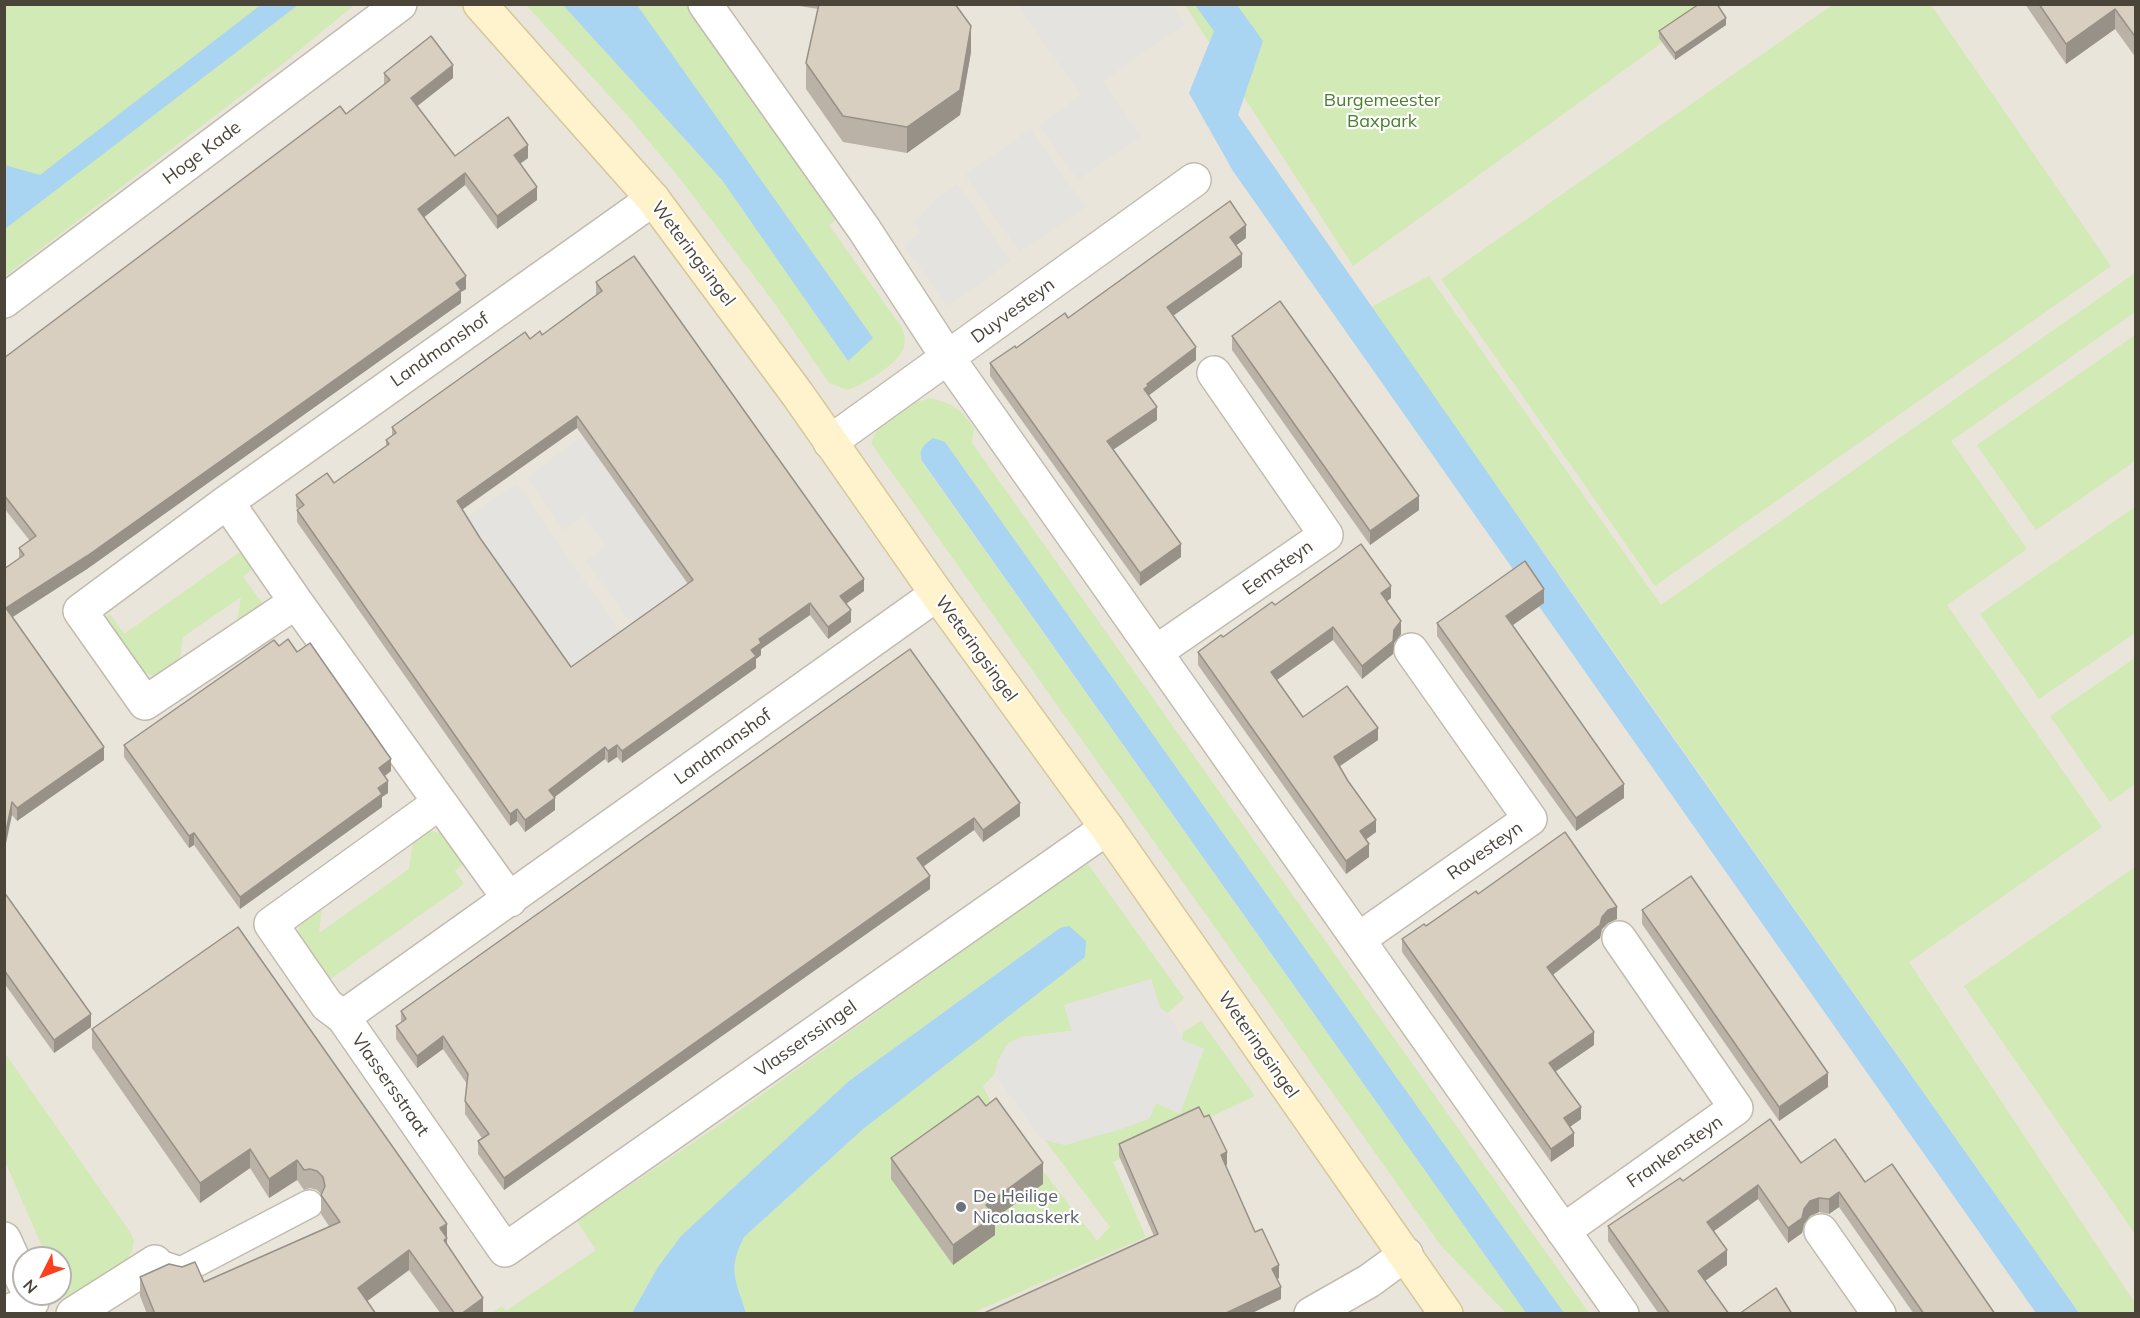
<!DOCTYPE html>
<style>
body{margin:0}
#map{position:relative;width:2140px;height:1318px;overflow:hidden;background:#f6f3ec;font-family:Mulish,sans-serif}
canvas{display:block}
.frame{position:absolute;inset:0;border:6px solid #4b4439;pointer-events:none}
.north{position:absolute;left:12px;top:1246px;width:60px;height:60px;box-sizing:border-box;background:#fff;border:2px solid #b7b4b0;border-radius:50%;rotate:228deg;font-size:16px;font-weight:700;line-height:24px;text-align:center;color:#4b4439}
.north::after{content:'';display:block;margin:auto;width:21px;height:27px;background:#fc3f1d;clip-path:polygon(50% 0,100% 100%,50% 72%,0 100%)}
</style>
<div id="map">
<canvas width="2140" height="1318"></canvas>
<div class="frame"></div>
<div class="north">N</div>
</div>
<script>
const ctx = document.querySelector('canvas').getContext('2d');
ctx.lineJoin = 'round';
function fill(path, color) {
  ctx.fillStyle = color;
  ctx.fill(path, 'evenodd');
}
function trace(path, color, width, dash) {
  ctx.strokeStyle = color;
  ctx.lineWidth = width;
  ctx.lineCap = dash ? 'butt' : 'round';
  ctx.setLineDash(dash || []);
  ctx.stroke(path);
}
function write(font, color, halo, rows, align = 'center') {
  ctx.font = font + ' Mulish,sans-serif';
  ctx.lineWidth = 4.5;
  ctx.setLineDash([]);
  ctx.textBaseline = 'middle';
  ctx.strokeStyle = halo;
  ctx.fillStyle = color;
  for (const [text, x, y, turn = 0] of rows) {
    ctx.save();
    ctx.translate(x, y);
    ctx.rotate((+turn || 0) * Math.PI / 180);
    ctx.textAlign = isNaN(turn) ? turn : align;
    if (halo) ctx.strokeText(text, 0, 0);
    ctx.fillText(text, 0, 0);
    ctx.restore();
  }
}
fill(new Path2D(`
 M5,5H2135V1313L5,1314ZM24,1258H60V1294H24Z`), '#eae5da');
fill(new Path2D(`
 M1834,4L1931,5L2111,266L1655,586L1441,279Z
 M4,5H354L284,63L5,276Z
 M526,5H563L722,180L848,361L872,338L637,5H689L839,217L829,225L902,328C904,334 906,340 904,347C900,363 863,385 848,390L829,383L773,301L681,180L627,115Z
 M1185,5H1714L1353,266Z
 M2135,273V312L1951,441L2027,549L1947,605L2102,827L1909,962L2135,1303V1313H2079L1371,307L1429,276L1661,605Z
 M2135,335V461L2036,530L1977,445Z
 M929,398C954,404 959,407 974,428L972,443L1589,1313H1564L946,443L933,439L920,455L922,462L1526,1313H1506L1442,1247L871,443L877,429L914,403Z
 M2135,507V633L2039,699L1980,614Z
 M247,547L259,564L243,577L266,608L236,628L241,597L183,637L178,670C174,672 169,675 165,676C139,683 116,637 103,619L110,614L124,634Z
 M2135,658V784L2110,802L2050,716Z
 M425,831C449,831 454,844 467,861L455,871L464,884L325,983L297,935L301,921L323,900L319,933L409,869L414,836Z
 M1088,864L1184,998L1168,1013L1160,1008L1151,979L1065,1005L1072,1031L1021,1037L998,1060L995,1074L983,1086L992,1105L1097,1241L1110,1227L1045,1140L1065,1145L1149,1119L1156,1102L1203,1049L1182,1040L1183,1032L1201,1021L1255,1096L1113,1162L1146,1237L972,1313H746C736,1280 727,1270 744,1237L863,1129L1060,928L849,1081L681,1236L658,1267L632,1313L491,1314L502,1306L506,1311L596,1250L577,1221L725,1121L1065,878Z
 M2135,867V1234L1964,986Z
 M4,1052L130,1232L134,1241L132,1251L124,1264L77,1298L65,1297L60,1287V1258H47L5,1161Z`), '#d2eab5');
fill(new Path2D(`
 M1018,5H1172L1185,24L1103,81L1141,136L1078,180L1039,125L1081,95Z
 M1030,129L1085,207L1020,252L965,175Z
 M957,184L1011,261L948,306L904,245L920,233L917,226L913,225L937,198Z
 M583,436L688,583L632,624L586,561L606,547L584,516L564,530L527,477Z
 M517,484L620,632L565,671L461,522Z
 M1151,979L1160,1008L1168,1013L1182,1040L1204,1049L1180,1114L1156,1103L1149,1119L1118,1130L1065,1145L1045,1140L1038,1134L995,1074L998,1060L1008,1043L1021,1037L1072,1031L1064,1005Z`), '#e5e3e0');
fill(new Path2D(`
 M262,4L298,5L5,229V165L40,175Z
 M563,5H637L873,338L848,361L722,180Z
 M1195,5H1237L1263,41L1238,115L1626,671L2079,1313H2036L1233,171L1189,93L1214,31Z
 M933,438L945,442L1564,1313H1526L922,461C918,449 924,445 933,438Z
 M1069,926L1086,941L1085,957L863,1129L744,1237C727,1270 736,1280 746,1313H632L658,1267L681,1236L849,1081L1060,928Z`), '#a9d4f2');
const pedestrian = new Path2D(`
 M163,1265L181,1271L309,1204`);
const minor = new Path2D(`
 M705,4L864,229L948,358L1622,1314
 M4,301L400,4
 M830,442L1194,180
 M227,502L296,602
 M1156,652L1326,535L1214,373
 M439,803L271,924L327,1005L343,1017L505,1250L1107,828
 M510,900L296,602L145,703L80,611L227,502L653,199
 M1359,939L1530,819L1411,650
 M343,1017L937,594
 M1563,1231L1736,1108L1619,938
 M1821,1231L1879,1314
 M4,1239L24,1283
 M4,1313L32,1302
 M73,1314L155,1262
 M1311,1314L1369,1281L1406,1254`);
const secondary = new Path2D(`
 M480,4L653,199L798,395L937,594L1107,828L1446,1314`);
trace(pedestrian, '#c2bbae', 30);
trace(minor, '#c2bbae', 36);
trace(secondary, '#d6c79b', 36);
trace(pedestrian, '#fff', 27);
trace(minor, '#fff', 33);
trace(secondary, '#fff3cd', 33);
fill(new Path2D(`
 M787,4H955L971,52L960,115L907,153L843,142L806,89V63L818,9Z
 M2025,4H2136V58L2115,29L2066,64Z
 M1726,25L1675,60L1659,38V31Z
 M384,73L453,78L417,106L455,156L528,158L520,164L537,200L497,229L465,185L424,217L466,289L461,292V303L87,569L13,617L104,760L17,821L12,815L4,569L19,559V548L30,541L4,508V358L346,114L384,85Z
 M1246,238L1236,245L1242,267L1173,316L1196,360L1149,395L1157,420L1113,449L1181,557L1140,586L990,376V363L1068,318Z
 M596,282L864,591L846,604L851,622L828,639L810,615L761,649V655L756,659V668L622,763L617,757L608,763L605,759L555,797V810L525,832L517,821L510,826L297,522V510L298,509L296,507V495L334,483L386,446V440L392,436V427L530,339L542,335L596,295ZM577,428L688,584L571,667L480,538L462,510Z
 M1232,336L1419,510L1370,545L1232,350Z
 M1391,598L1387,601L1401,634L1394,643L1393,654L1362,679L1333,640L1277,680L1303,717L1378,740L1340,766L1376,832L1366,839L1369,857L1346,874L1198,665V652L1275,605Z
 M1544,603L1512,625L1624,798L1576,831L1437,636V623Z
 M279,646L391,771L385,776L388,793L382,797V807L240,909L194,845L189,848L124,757V745Z
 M910,649L1020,816L983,842L974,830L923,867L930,889L504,1190L478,1154V1141L482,1138L465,1114V1101L467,1084L443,1049L417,1068L396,1039V1026L401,1023V1011Z
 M4,892L91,1027L54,1053L4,983Z
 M1478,894L1617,919L1608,923L1602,929L1600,938L1553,975L1594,1045L1556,1071L1581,1119L1570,1127L1574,1146L1551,1162L1402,952V939Z
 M1642,910L1828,1087L1779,1121L1642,924Z
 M92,1029L447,1243L483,1314H441L409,1270L367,1301L376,1314H147L140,1296V1277L204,1282L329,1226L321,1214V1194L317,1190L310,1188L304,1190L297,1180L269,1198L250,1168L200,1203L92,1048Z
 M1119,1144L1227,1165H1225L1255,1232L1279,1278L1277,1279L1281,1299L1250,1314H982L1154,1236L1119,1156Z
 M891,1158L1043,1184L995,1218V1235L953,1265L891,1179Z
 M1801,1163L1865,1182L1995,1314H1914L1839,1207L1829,1214L1819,1212L1810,1216L1804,1224L1802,1233L1788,1243L1758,1199L1714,1231L1727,1265L1705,1281L1729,1314H1659L1608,1241V1226L1683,1181Z`), '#bab2a6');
fill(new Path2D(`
 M2115,9V29L2066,64V44Z
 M1726,18V25L1675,60V53Z
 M971,26V52L960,115L907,153V127Z
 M453,65V78L411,111V98Z
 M528,145V158L514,168V155Z
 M465,173V185L418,222V209Z
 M537,187V200L497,229V216Z
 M1246,225V238L1230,250V237Z
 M1242,254V267L1167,320V307Z
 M466,276V289L461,292V303L87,569L6,621V608Z
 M1196,347V360L1148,396L1144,389L1147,384Z
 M1157,407V420L1107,454V441Z
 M577,416V428L457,513V501Z
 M1419,496V510L1370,545V531Z
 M1181,544V557L1140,586V573Z
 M864,579V591L840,608V596Z
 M1391,586V598L1381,606V593Z
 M1544,589V603L1506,630V616Z
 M810,603V615L761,649V655L756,659V668L622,763V751L751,650L759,639Z
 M851,610V622L828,639V627Z
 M1401,621V634L1394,643L1393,654L1362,679V666Z
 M1333,627V640L1271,684V672Z
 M1378,728V740L1334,770V757Z
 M617,745V757L608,763V751Z
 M104,747V760L17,821V808Z
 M605,747V759L549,801V790Z
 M391,759V771L379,780V768Z
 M388,781V793L382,797V807L240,909V897Z
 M1624,784V798L1576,831V818Z
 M555,798V810L525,832V820Z
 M12,802V815L4,853V841Z
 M1020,803V816L983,842V830Z
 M517,809V821L510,826V814Z
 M974,818V830L917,871V858Z
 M1376,820V832L1360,844V831Z
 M194,833V845L189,848V836Z
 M1369,844V857L1346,874V861Z
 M930,876V889L504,1190V1178Z
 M1617,907V919L1608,923L1602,929L1600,938L1547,979V967L1602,917L1608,910Z
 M91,1014V1027L54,1053V1040Z
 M1594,1032V1045L1549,1076V1063Z
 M443,1036V1049L417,1068V1056Z
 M1828,1073V1087L1779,1121V1107Z
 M1581,1107V1119L1564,1131V1118Z
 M1574,1133V1146L1551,1162V1149Z
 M250,1149V1168L200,1203V1183Z
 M1227,1152V1165L1221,1167V1155Z
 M297,1160V1180L269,1198V1179Z
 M1043,1163V1184L995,1218V1235L953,1265V1245L986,1205Z
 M1758,1185V1199L1707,1236V1222Z
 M1839,1192V1207L1829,1214V1199Z
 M1819,1198V1212L1810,1216L1804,1224L1802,1233L1788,1243V1228L1810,1201Z
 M447,1224V1257L440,1228Z
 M409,1250V1270L358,1308V1288Z
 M1727,1250V1265L1698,1286V1271Z
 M1279,1265V1278L1272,1281V1269Z
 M1281,1287V1299L1250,1314H1224Z
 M483,1298V1314H461Z`), '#979187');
const building = new Path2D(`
 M819,4H955L971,26L960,90L907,127L843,116L806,63Z
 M1699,4H1717L1726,18L1675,53L1659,31Z
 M2039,4H2136V38L2115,9L2066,44Z
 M431,36L453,65L411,98L455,156L508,117L528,145L514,155L537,187L497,216L465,173L418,209L466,276L456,283L461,290L87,556L6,608L104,747L17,808L12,802L4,841V569L24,555L19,548L36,536L4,495V358L340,106L346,114L390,80L384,73Z
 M1230,201L1246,225L1230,237L1242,254L1167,307L1196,347L1147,384L1148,386L1144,389L1157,407L1107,441L1181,544L1140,573L990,363L1015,346L1016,348L1065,313L1068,318Z
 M634,256L864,579L840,596L851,610L828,627L810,603L759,639L761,643L751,650L756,656L622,751L617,745L608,751L605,747L549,790L555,798L525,820L517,809L510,814L297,510L304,505L296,495L327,473L334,483L389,444L386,440L396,433L392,427L525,332L530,339L540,331L542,335L602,291L596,282ZM577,416L693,580L571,667L480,538L457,501Z
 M1280,301L1419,496L1370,531L1232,336Z
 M1361,544L1391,586L1381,593L1401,621L1394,630L1393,641L1362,666L1333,627L1271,672L1303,717L1347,686L1378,728L1334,757L1348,781L1376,820L1360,831L1369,844L1346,861L1198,652L1221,635L1223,637L1272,602L1275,605Z
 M1525,561L1544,589L1506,616L1624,784L1576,818L1437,623Z
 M288,639L297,652L310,643L391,759L379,768L388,781L378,788L382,794L240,897L194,833L189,836L124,745L274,640L279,646Z
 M910,649L1020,803L983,830L974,818L917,858L930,876L504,1178L478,1141L489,1134L465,1101L468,1074L443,1036L417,1056L396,1026L406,1019L401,1011Z
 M1565,832L1617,907L1608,910L1602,917L1600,925L1547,967L1594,1032L1549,1063L1581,1107L1564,1118L1574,1133L1551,1149L1402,939L1424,924L1426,926L1476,891L1478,894Z
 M1691,876L1828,1073L1779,1107L1642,910Z
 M4,892L91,1014L54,1040L4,970Z
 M238,927L447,1224L440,1228L447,1238L444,1240L483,1298L461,1314H455L409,1250L358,1288L376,1314H155L140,1277L169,1264L182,1267L195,1262L204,1282L340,1222L321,1195L325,1186L323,1177L317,1171L310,1169L304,1170L297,1160L269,1179L250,1149L200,1183L92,1029Z
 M978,1096L986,1106L996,1098L1043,1163L986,1205L995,1215L953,1245L891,1158Z
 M1199,1107L1204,1117L1209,1115L1227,1152L1221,1155L1255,1232L1262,1229L1279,1265L1272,1269L1281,1287L1224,1314H982L1158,1234L1119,1144Z
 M1770,1119L1801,1163L1835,1139L1865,1182L1892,1164L1995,1314H1924L1839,1192L1829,1199L1819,1198L1810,1201L1804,1209L1802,1218L1788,1228L1758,1185L1707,1222L1727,1250L1698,1271L1729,1314H1670L1608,1226L1680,1178L1683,1181Z
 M1776,1288L1792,1314H1739Z`);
fill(building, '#d8cfc1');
trace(building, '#979187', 1.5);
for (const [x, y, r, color] of [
 [961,1207,6,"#6b7280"]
]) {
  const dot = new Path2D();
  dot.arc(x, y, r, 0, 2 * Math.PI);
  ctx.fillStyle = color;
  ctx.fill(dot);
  trace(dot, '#fff', 2);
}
write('18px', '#4a7f2a', '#fff', [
 ["Burgemeester",1382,101],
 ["Baxpark",1382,122]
]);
write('18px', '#4b4439', '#fff', [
 ["Hoge Kade",202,153,-37],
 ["Weteringsingel",693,254,53],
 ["Duyvesteyn",1013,311,-36],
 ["Landmanshof",440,350,-35],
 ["Eemsteyn",1278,568,-35],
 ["Weteringsingel",976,649,54],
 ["Landmanshof",723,747,-36],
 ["Ravesteyn",1485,851,-35],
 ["Vlasserssingel",806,1039,-35],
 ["Weteringsingel",1258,1045,55],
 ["Vlassersstraat",390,1085,55],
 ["Frankensteyn",1675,1152,-35]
]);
write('18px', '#5b616d', '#fff', [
 ["De Heilige",973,1197],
 ["Nicolaaskerk",973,1218]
], 'left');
</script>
